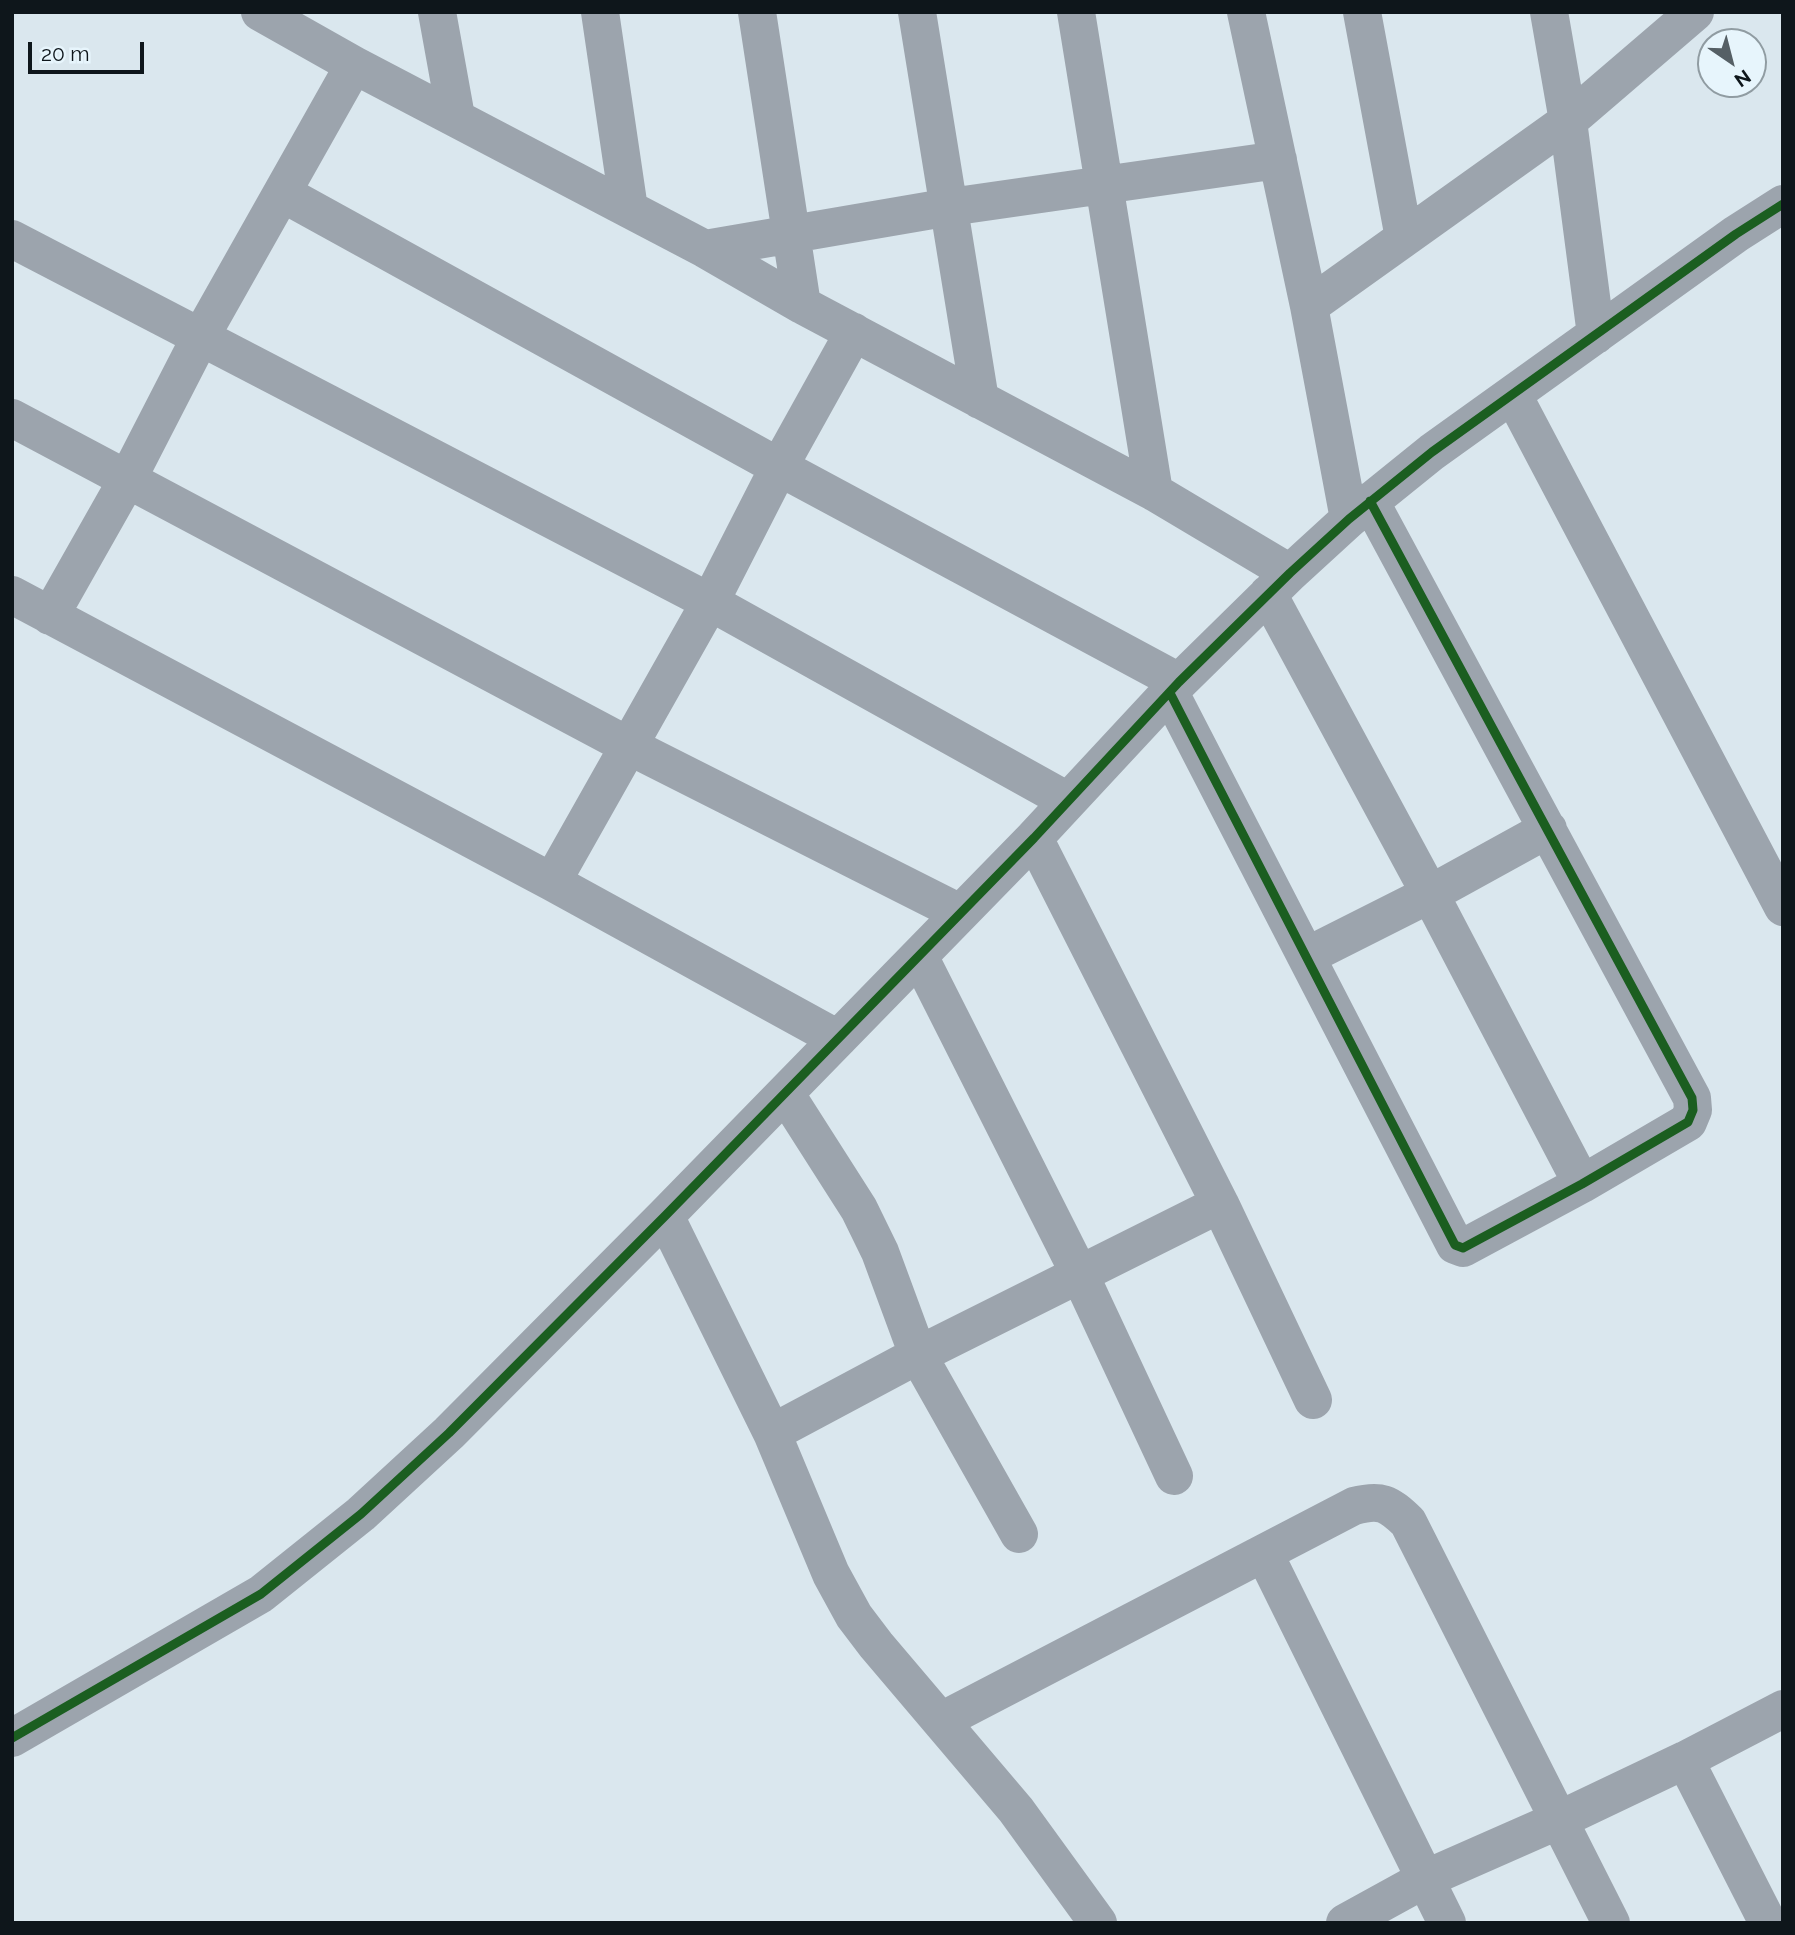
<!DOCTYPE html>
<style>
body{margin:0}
#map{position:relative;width:1795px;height:1935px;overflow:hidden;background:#dae7ee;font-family:Raleway,sans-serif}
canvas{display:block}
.frame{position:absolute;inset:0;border:14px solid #0e161b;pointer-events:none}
.north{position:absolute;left:1697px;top:28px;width:70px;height:70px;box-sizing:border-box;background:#e7f5fc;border:2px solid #909ca2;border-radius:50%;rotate:145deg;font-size:19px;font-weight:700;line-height:28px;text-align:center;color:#0e161b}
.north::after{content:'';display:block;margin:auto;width:24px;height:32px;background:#555f65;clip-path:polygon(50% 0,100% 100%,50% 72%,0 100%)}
.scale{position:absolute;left:28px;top:42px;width:116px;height:32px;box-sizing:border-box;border:4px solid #0e161b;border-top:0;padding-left:9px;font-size:21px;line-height:24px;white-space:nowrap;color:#0e161b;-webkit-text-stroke:5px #e7f5fc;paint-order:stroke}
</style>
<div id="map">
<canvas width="1795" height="1935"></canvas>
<div class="frame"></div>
<div class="north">N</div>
<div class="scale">20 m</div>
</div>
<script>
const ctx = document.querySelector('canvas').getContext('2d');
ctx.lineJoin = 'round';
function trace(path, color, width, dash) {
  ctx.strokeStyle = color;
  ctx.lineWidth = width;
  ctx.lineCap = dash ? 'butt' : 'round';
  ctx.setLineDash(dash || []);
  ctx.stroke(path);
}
trace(new Path2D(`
 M260,12L354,65L705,249L802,305L1154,492L1290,573
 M437,12L456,117
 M600,12L629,209
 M757,12L802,305
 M917,12L980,400
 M1076,12L1154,492
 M1246,12L1309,306L1349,519
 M1362,12L1404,238
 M1549,12L1568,121L1596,335
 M282,193L779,467L1179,682
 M12,239L710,602L1068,801
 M705,249L950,207L1278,160
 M1309,306L1568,121L1695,12
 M1513,395L1783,907
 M12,418L627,745L960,913
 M1268,594L1430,894L1582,1184
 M12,595L552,882L838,1039
 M50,616L127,480L200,338L354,65
 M1170,693L1455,1245L1463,1248L1582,1184L1688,1122L1693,1110L1692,1098L1370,501
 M1034,838L1220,1204L1313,1400
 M552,882L710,602L779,467L854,332
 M919,956L1079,1273L1174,1476
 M1307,956L1430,894L1548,829
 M785,1093L859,1209L880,1252L918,1355L1019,1534
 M665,1216L772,1433L831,1574L854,1616L876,1645L1016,1810L1098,1923
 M772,1433L918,1355L1220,1204
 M1264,1553L1447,1923
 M941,1721L1354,1506C1381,1499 1388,1503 1408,1522L1611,1923
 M12,1738L261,1594L361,1514L449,1433L665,1216L1034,838L1179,682L1290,573L1349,519L1432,452L1736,234L1783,204
 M1685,1760L1768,1923
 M1345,1923L1425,1879L1559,1820L1685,1760L1783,1709`), '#9ca4ad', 38);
trace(new Path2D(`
 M1170,693L1455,1245L1463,1248L1582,1184L1688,1122L1693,1110L1692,1098L1370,501
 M12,1738L261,1594L361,1514L449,1433L665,1216L1034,838L1179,682L1290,573L1349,519L1432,452L1736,234L1783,204`), '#1b5e20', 9);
</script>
